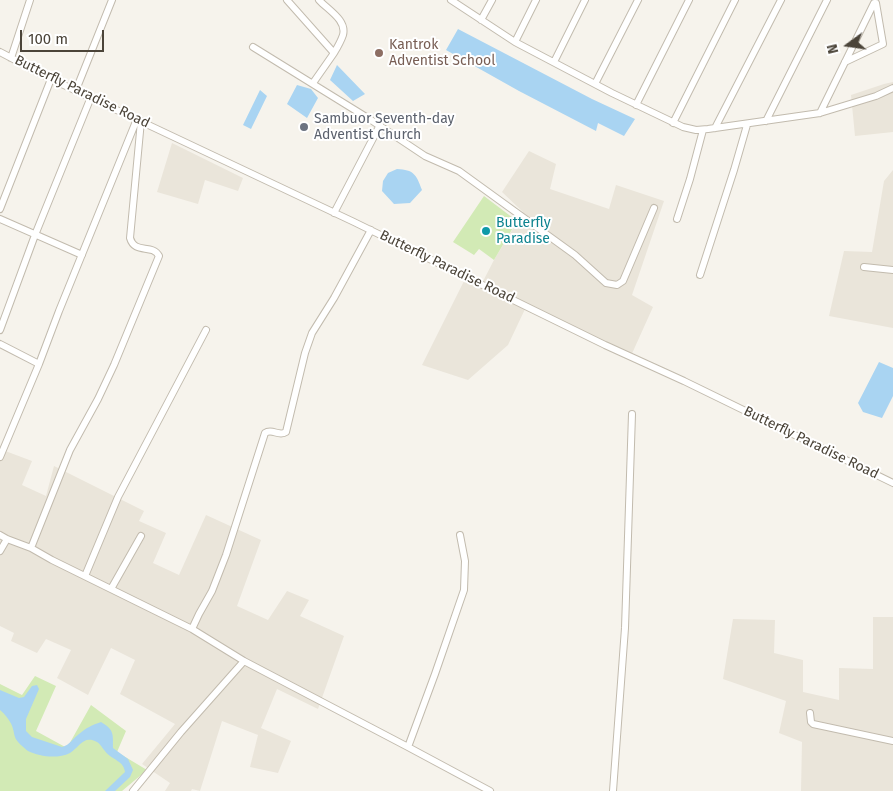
<!DOCTYPE html>
<style>
body{margin:0}
#map{position:relative;width:893px;height:791px;overflow:hidden;background:#f6f3ec;font-family:"Fira Sans",sans-serif}
canvas{display:block}
.north{position:absolute;left:823px;top:20px;width:50px;height:50px;-webkit-text-stroke:4px #fff;paint-order:stroke;rotate:256deg;font-size:14px;font-weight:700;line-height:20px;text-align:center;color:#4b4439}
.north::after{content:'';display:block;margin:auto;width:18px;height:22px;background:#4b4439;clip-path:polygon(50% 0,100% 100%,50% 72%,0 100%)}
.scale{position:absolute;left:20px;top:30px;width:84px;height:22px;box-sizing:border-box;border:2px solid #4b4439;border-top:0;padding-left:6px;font-size:15px;line-height:18px;white-space:nowrap;color:#4b4439;-webkit-text-stroke:4px #fff;paint-order:stroke}
</style>
<div id="map">
<canvas width="893" height="791"></canvas>
<div class="north">N</div>
<div class="scale">100 m</div>
</div>
<script>
const ctx = document.querySelector('canvas').getContext('2d');
ctx.lineJoin = 'round';
function fill(path, color) {
  ctx.fillStyle = color;
  ctx.fill(path, 'evenodd');
}
function trace(path, color, width, dash) {
  ctx.strokeStyle = color;
  ctx.lineWidth = width;
  ctx.lineCap = dash ? 'butt' : 'round';
  ctx.setLineDash(dash || []);
  ctx.stroke(path);
}
function write(font, color, halo, rows, align = 'center') {
  ctx.font = font + ' "Fira Sans",sans-serif';
  ctx.lineWidth = 4;
  ctx.setLineDash([]);
  ctx.textBaseline = 'middle';
  ctx.strokeStyle = halo;
  ctx.fillStyle = color;
  for (const [text, x, y, turn = 0] of rows) {
    ctx.save();
    ctx.translate(x, y);
    ctx.rotate((+turn || 0) * Math.PI / 180);
    ctx.textAlign = isNaN(turn) ? turn : align;
    if (halo) ctx.strokeText(text, 0, 0);
    ctx.fillText(text, 0, 0);
    ctx.restore();
  }
}
fill(new Path2D(`
 M893,82V132L855,136L851,95L884,84Z
 M172,143L243,178L238,191L205,180L198,204L157,192Z
 M529,151L556,164L550,189L609,209L616,185L664,201L632,295L653,307L630,358L526,307L508,345L468,380L422,365L464,281L479,289L494,260L523,212L502,192Z
 M893,170V328L829,316L844,251L872,252L884,181Z
 M0,449L32,461L22,485L46,496L54,466L144,511L139,521L166,533L153,563L179,575L206,515L261,540L237,606L268,620L287,591L309,600L300,616L344,636L318,709L277,689L261,728L291,741L278,773L250,767L258,735L222,721L200,791L192,789L191,791H165L170,783L142,764L175,724L120,694L135,660L111,648L88,695L57,678L71,650L46,639L37,653L11,641L14,633L0,626Z
 M873,617H893V791H801L802,742L779,733L786,701L723,679L733,619L775,620L774,653L803,660V692L839,700V668L873,669Z`), '#eae5da');
fill(new Path2D(`
 M484,196L517,221L494,260L479,249L474,255L453,242Z
 M35,676L56,686L36,731L67,748L91,705L126,731L117,752L147,770L122,791H0V684L22,695Z`), '#d2eab5');
fill(new Path2D(`
 M458,29L592,99L635,119L624,136L598,123L596,131L519,91L446,50Z
 M337,65L365,94L353,101L330,80Z
 M297,85L311,89L318,98L307,118L287,104Z
 M260,90L267,96L251,129L243,125Z
 M397,169C414,170 416,174 422,190L410,203L394,204L382,191L383,181L388,173Z
 M879,362L893,368V396L882,418L863,412L858,403Z
 M37,685L39,689L26,719V731L32,737L62,747C70,745 73,738 79,734C86,728 92,725 101,722C114,730 113,733 113,748L128,759L133,770L130,777L115,791H105L125,772C124,763 117,761 110,756C104,752 102,745 97,742C83,735 80,747 70,753C58,759 40,757 28,751C24,748 16,741 15,737C14,735 14,732 13,729C12,723 5,714 0,710V690L19,698L24,697L32,686Z`), '#a9d4f2');
const minor = new Path2D(`
 M287,0L334,53L313,83
 M319,0C328,10 347,20 343,35C341,41 337,48 334,53
 M451,0L515,42L612,93L683,127L696,130L708,129L820,113L876,96L893,88
 M481,20L492,0
 M515,42L536,0
 M253,47L371,120L425,156L459,171L575,255L606,283L617,285L623,281L654,208
 M0,52L51,79L354,222L605,345L684,381L893,483
 M11,58L30,0
 M554,62L585,0
 M595,84L638,0
 M76,90L112,0
 M636,105L689,0
 M820,113L874,3H876L883,44L845,62
 M766,121L827,0
 M673,123L735,0
 M715,128L781,0
 M0,209L51,79
 M334,213L380,125
 M0,219L82,255
 M677,219L690,179L703,130
 M864,267L893,270
 M700,275L734,170L747,125
 M0,330L35,235L91,97
 M0,344L39,364
 M0,457L39,364L59,311L137,119
 M0,535L7,539L31,548L52,560L192,629L244,661L408,747L490,791
 M31,548L70,450L98,399L114,365L159,256C152,243 135,255 130,238L141,121
 M0,551L7,539
 M85,576L118,497L206,330
 M111,589L141,536
 M192,629L199,614L212,591L226,555L265,433C272,428 279,437 286,432L305,353L312,333L334,298L371,230
 M810,713L811,722L813,724L893,741
 M408,747L435,674L464,590L465,561L460,535
 M133,791L181,732L244,661
 M613,791L625,628L632,414`);
trace(minor, '#c2bbae', 8);
trace(minor, '#fff', 6);
for (const [x, y, r, color] of [
 [379,53,5,"#8d6e63"],
 [304,127,5,"#6b7280"],
 [486,231,5,"#0f9aa8"]
]) {
  const dot = new Path2D();
  dot.arc(x, y, r, 0, 2 * Math.PI);
  ctx.fillStyle = color;
  ctx.fill(dot);
  trace(dot, '#fff', 2);
}
write('14px', '#785e54', '#fff', [
 ["Kantrok",389,45],
 ["Adventist School",389,61]
], 'left');
write('14px', '#4b4439', '#fff', [
 ["Butterfly Paradise Road",82,92,26],
 ["Butterfly Paradise Road",447,267,26],
 ["Butterfly Paradise Road",811,443,26]
]);
write('14px', '#5b616d', '#fff', [
 ["Sambuor Seventh-day",314,119],
 ["Adventist Church",314,135]
], 'left');
write('14px', '#0d838f', '#fff', [
 ["Butterfly",496,223],
 ["Paradise",496,239]
], 'left');
</script>
